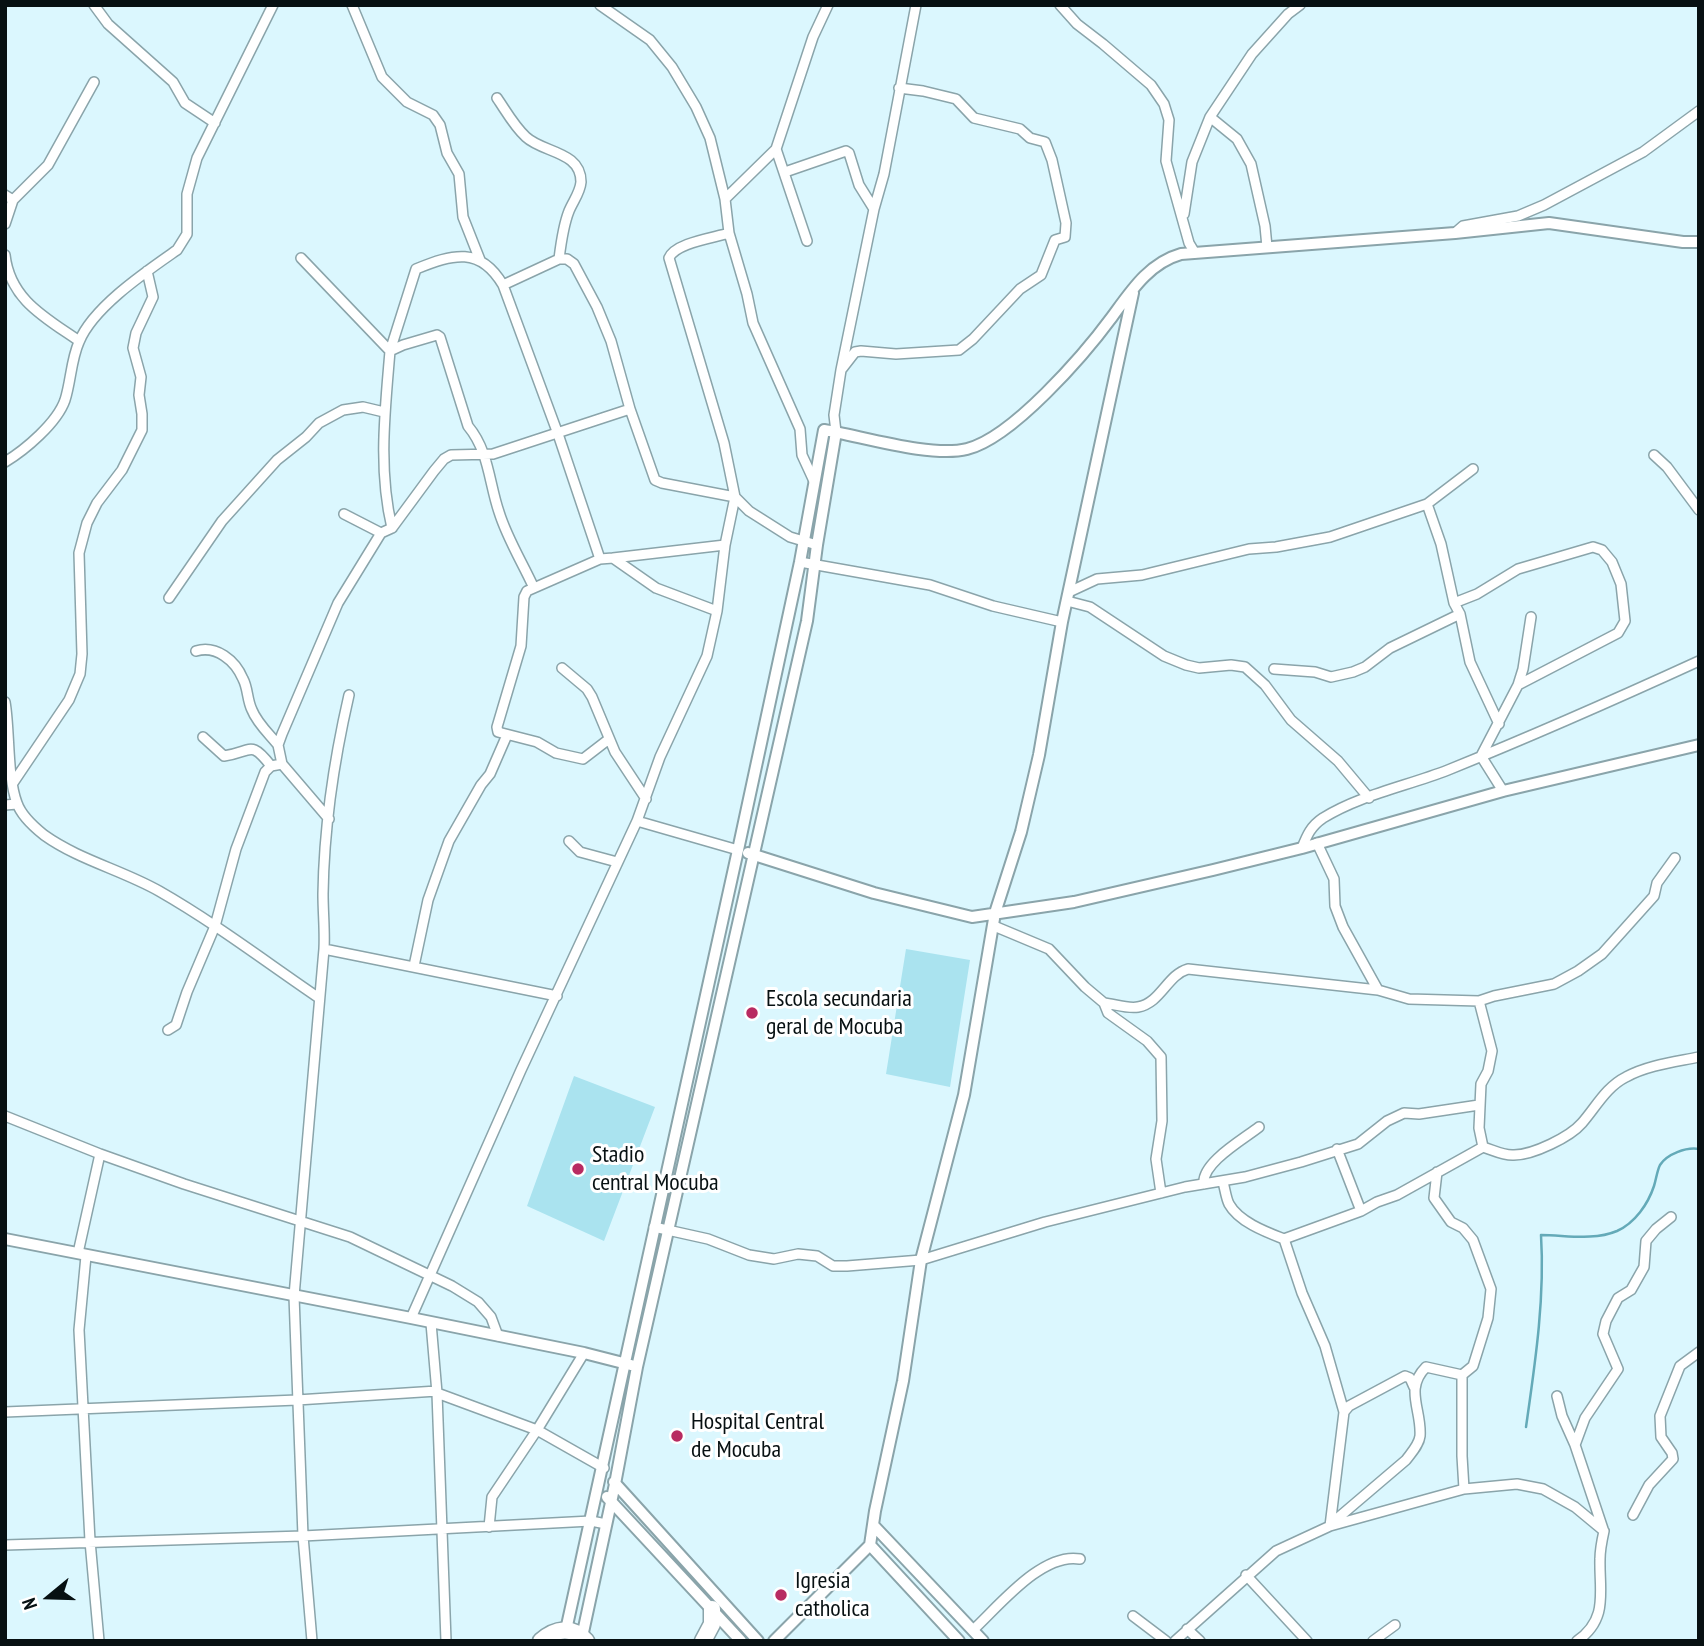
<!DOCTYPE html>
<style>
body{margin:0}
#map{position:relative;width:1704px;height:1646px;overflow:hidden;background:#dbf7fe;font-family:"PT Sans Narrow",sans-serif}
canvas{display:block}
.frame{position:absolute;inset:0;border:7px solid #071012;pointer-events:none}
.north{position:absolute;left:14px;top:1562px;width:70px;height:70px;-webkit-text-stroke:5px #fff;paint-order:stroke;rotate:251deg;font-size:19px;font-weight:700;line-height:28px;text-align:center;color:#071012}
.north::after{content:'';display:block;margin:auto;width:24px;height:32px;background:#071012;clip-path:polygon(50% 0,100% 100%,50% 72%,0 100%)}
</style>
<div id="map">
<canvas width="1704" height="1646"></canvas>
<div class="frame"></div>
<div class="north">N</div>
</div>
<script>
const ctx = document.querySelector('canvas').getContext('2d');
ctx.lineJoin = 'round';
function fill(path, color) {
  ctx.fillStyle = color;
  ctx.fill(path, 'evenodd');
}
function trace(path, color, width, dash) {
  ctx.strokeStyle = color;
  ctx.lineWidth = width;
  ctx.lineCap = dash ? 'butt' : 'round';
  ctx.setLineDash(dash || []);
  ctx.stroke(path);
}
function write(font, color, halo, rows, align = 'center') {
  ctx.font = font + ' "PT Sans Narrow",sans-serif';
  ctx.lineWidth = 6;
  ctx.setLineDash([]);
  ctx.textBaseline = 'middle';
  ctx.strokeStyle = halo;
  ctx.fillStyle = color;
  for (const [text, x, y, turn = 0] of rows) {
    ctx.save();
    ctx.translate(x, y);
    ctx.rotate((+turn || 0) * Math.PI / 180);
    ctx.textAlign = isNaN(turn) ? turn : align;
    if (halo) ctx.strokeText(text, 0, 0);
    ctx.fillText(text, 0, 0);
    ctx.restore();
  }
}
fill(new Path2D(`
 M906,949L970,960L950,1087L886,1074Z
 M574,1076L655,1107L604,1241L527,1206Z`), '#aae3ef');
trace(new Path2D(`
 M1526,1427C1535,1364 1545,1299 1541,1235C1566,1235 1593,1241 1617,1231C1635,1223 1648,1204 1654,1186C1656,1180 1657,1171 1660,1165C1667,1154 1686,1147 1699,1149`), '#64aab8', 2.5);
const minor = new Path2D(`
 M94,5L108,24L173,82L185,103L215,123
 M352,5L382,77L407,102L433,115L440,125L447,153L459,174L463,217L480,260
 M600,5L650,40L672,67L696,107L710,138L725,199L776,149L813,37L828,5
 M1060,5L1077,24L1103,44L1151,85L1164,104L1169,120L1166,161L1189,243L1195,253
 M497,98C506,111 514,126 526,137C543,153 581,151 581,182C580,193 573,201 569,211C563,226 561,243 559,259
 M1210,117L1237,139L1251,164L1265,226L1267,247
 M776,149L807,241
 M785,172L846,151L849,153L859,185L874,209
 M5,195L13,200L5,224
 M725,199L729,233L747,294L753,323L800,429L802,455L814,481
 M13,200L48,165L94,82
 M1184,214L1192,162L1210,117L1252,54L1288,14L1300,5
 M729,233C713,238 675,243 669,258L724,443L735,497L749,511L790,537L817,545
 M1455,233L1463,226L1518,216L1544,205L1643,152L1699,111
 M5,255C10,300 46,318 79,341
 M301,258L390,351L416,269C453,254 480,246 503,285L558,434L600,559L613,558L656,588L717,611L707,656L660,757L637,821L521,1070L411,1318
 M503,285L559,259H567L574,264L597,307L611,341L630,409
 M841,370L855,352L861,351L896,354L959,350L973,339L1020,289L1041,275L1055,240L1065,237L1066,223L1052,160L1045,142L1030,138L1020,129L974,118L956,99L923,91L899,88
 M836,432L834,415L841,370L874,209L884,174L916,5
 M1654,455L1667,467L1699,510
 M5,462C25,450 57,423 65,400C71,381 71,360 79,342C93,307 147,271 177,250L187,234V194L197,158L273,5
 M1427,504L1441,544L1454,603
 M344,514L381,533L392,528C378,469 385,411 390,351L403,345L437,335L440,337L468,426C489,451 489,483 499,512C507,538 522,562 533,586
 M392,528L434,471L444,459L451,455L493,454L630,409L655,480L662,483L735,497L725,545L717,611
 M613,558L725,545
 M600,559L527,591L524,597L521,646L497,727L498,732L537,742L556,753L583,759L609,739
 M800,562L930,585L993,606L1062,622
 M1069,592L1097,579L1142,575L1249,549L1276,547L1330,537L1427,504L1473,469
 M169,598L222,521L277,460L306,437L319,423L343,410L363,407L384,412
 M1067,601L1090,607L1164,656L1186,665L1199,668L1231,665L1245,667L1265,685L1291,720L1338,761L1369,798
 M196,651C216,645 235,660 243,679C248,688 247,700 252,710C257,723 270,735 278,745
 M562,668L587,689L592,697L615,752L646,799
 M1274,669L1315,672L1331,677L1353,672L1365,667L1390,648L1460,614
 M5,702C10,730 7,777 17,803C21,815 34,827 44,835C79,860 122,870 159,891C215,923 266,962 319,998
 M1499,724L1470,662L1460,614L1454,603L1477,594L1518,569L1593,547L1602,550L1612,562L1621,584L1625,621L1618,633L1518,685
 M203,737L224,756C252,752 250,739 271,766
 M282,764L278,745L282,734L338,603L381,533
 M13,783L69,700L80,674L82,654L79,553L87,523L97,503L122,470L142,430V414L139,395L141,377L133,348L136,333L153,297L147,271
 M1503,791L1481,756L1518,685L1523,669L1531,617
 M5,805L17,804
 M637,821L738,850
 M569,841L580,852L617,862
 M1317,843L1334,879L1335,906L1343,927L1378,990L1409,999L1479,1001
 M1302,848C1307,835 1311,826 1323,818C1360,795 1407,786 1448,770C1532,736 1616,699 1699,661
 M994,926L1049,949L1085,987L1104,1003L1108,1013L1147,1041L1161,1057L1162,1121L1156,1159L1161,1193
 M324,949L557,996
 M414,966L428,900L449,841L481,785L490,774L507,735
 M1104,1003C1114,1004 1128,1009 1138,1007C1161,1003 1167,975 1188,969L1378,990
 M168,1030L176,1025L187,992L215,926L236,849L265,772L271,766L282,764L329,819
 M5,1116L100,1154L184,1184L350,1237L452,1286L478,1302L491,1317L498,1336
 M1483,1147L1479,1128L1481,1084L1488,1071L1492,1051L1479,1001L1494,996L1554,984L1578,971L1602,954L1654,896L1657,883L1675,858
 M1337,1149L1361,1211L1377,1202L1397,1195L1483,1147C1493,1150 1504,1156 1514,1155C1533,1155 1570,1137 1582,1123C1596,1107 1606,1087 1626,1077C1648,1065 1675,1062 1699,1057
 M1437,1172L1434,1198L1451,1222L1463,1228L1473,1240L1491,1289L1488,1318L1473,1366L1462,1375
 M1223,1182C1225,1189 1226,1198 1229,1204C1239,1222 1266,1232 1284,1239L1302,1293L1325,1346L1344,1412L1330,1526
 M1204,1184C1201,1163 1244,1139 1259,1127
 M654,1227L708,1239L749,1255L774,1259L798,1254L817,1256L833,1266H847L921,1260L1045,1222L1185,1187L1245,1177L1301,1162L1358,1144L1387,1121L1404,1113L1419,1114L1479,1105
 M1284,1239L1361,1211
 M78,1253L100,1154
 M86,1256L79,1330L90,1541L99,1641
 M431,1323L437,1393L446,1641
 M1462,1375V1456L1464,1489
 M437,1393L537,1430L604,1468
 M1557,1396L1562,1416L1575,1445L1603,1529
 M5,1412L297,1400L437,1391
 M1344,1412L1349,1406L1405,1376L1410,1378L1414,1387
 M1575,1445L1585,1418L1618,1369L1603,1334L1606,1321L1618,1298L1631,1290L1644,1267L1646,1241L1656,1229L1671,1217
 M1633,1515L1649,1485L1673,1459L1672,1453L1661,1437L1660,1416L1680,1366L1699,1352
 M1332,1523L1406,1460C1411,1453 1419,1445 1420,1436C1422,1410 1404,1389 1426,1367L1462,1375
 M489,1527L492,1497L537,1430L584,1353
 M5,1545L303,1536L591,1521L606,1524
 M1246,1575L1307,1641
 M1133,1616L1166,1641
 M1187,1629L1200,1641
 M973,1630C999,1606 1042,1552 1080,1559
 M312,1641L303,1536L294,1296L324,949C325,931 323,913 323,894C324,827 334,760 349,695
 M1175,1641L1276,1551L1330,1526L1464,1489L1517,1484L1543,1489L1575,1507L1604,1531C1602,1540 1600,1550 1600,1559C1599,1591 1609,1619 1577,1641
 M1373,1641L1395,1625`);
const tertiary = new Path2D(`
 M748,853L874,893L972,917L1074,902L1213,870L1302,848L1503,791L1699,745
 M5,1239L411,1318L584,1353L631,1365
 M614,1482L758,1641
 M607,1497L741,1641
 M874,1526L983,1641
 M870,1545L959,1641
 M566,1630L738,850L800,562L824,430C861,436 931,458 967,449C1012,438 1084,355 1112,317C1131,291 1149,263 1181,254L1455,233L1549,223L1683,242H1699
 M582,1637L615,1484L637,1367L807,621L817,545L836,432
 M774,1641L870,1545L875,1511L903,1381L921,1260L964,1095L995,913L1021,832L1039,755L1062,622L1133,293`);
const trunk = new Path2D(`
 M541,1641C555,1629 572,1625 586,1641
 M703,1641L712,1624V1609`);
trace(minor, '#8aa4aa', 12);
trace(tertiary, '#8aa4aa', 14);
trace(trunk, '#8aa4aa', 19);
trace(minor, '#fff', 9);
trace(tertiary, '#fff', 10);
trace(trunk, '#fff', 16);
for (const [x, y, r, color] of [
 [752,1013,7,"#b82b61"],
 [578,1169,7,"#b82b61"],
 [677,1436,7,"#b82b61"],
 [781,1595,7,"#b82b61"]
]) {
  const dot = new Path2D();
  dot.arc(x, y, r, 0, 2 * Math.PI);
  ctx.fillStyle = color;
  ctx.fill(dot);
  trace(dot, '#fff', 2.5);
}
write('24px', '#071012', '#fff', [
 ["Escola secundaria",766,999],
 ["geral de Mocuba",766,1027],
 ["Stadio",592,1155],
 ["central Mocuba",592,1183],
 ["Hospital Central",691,1422],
 ["de Mocuba",691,1450],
 ["Igresia",795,1581],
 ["catholica",795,1609]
], 'left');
</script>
